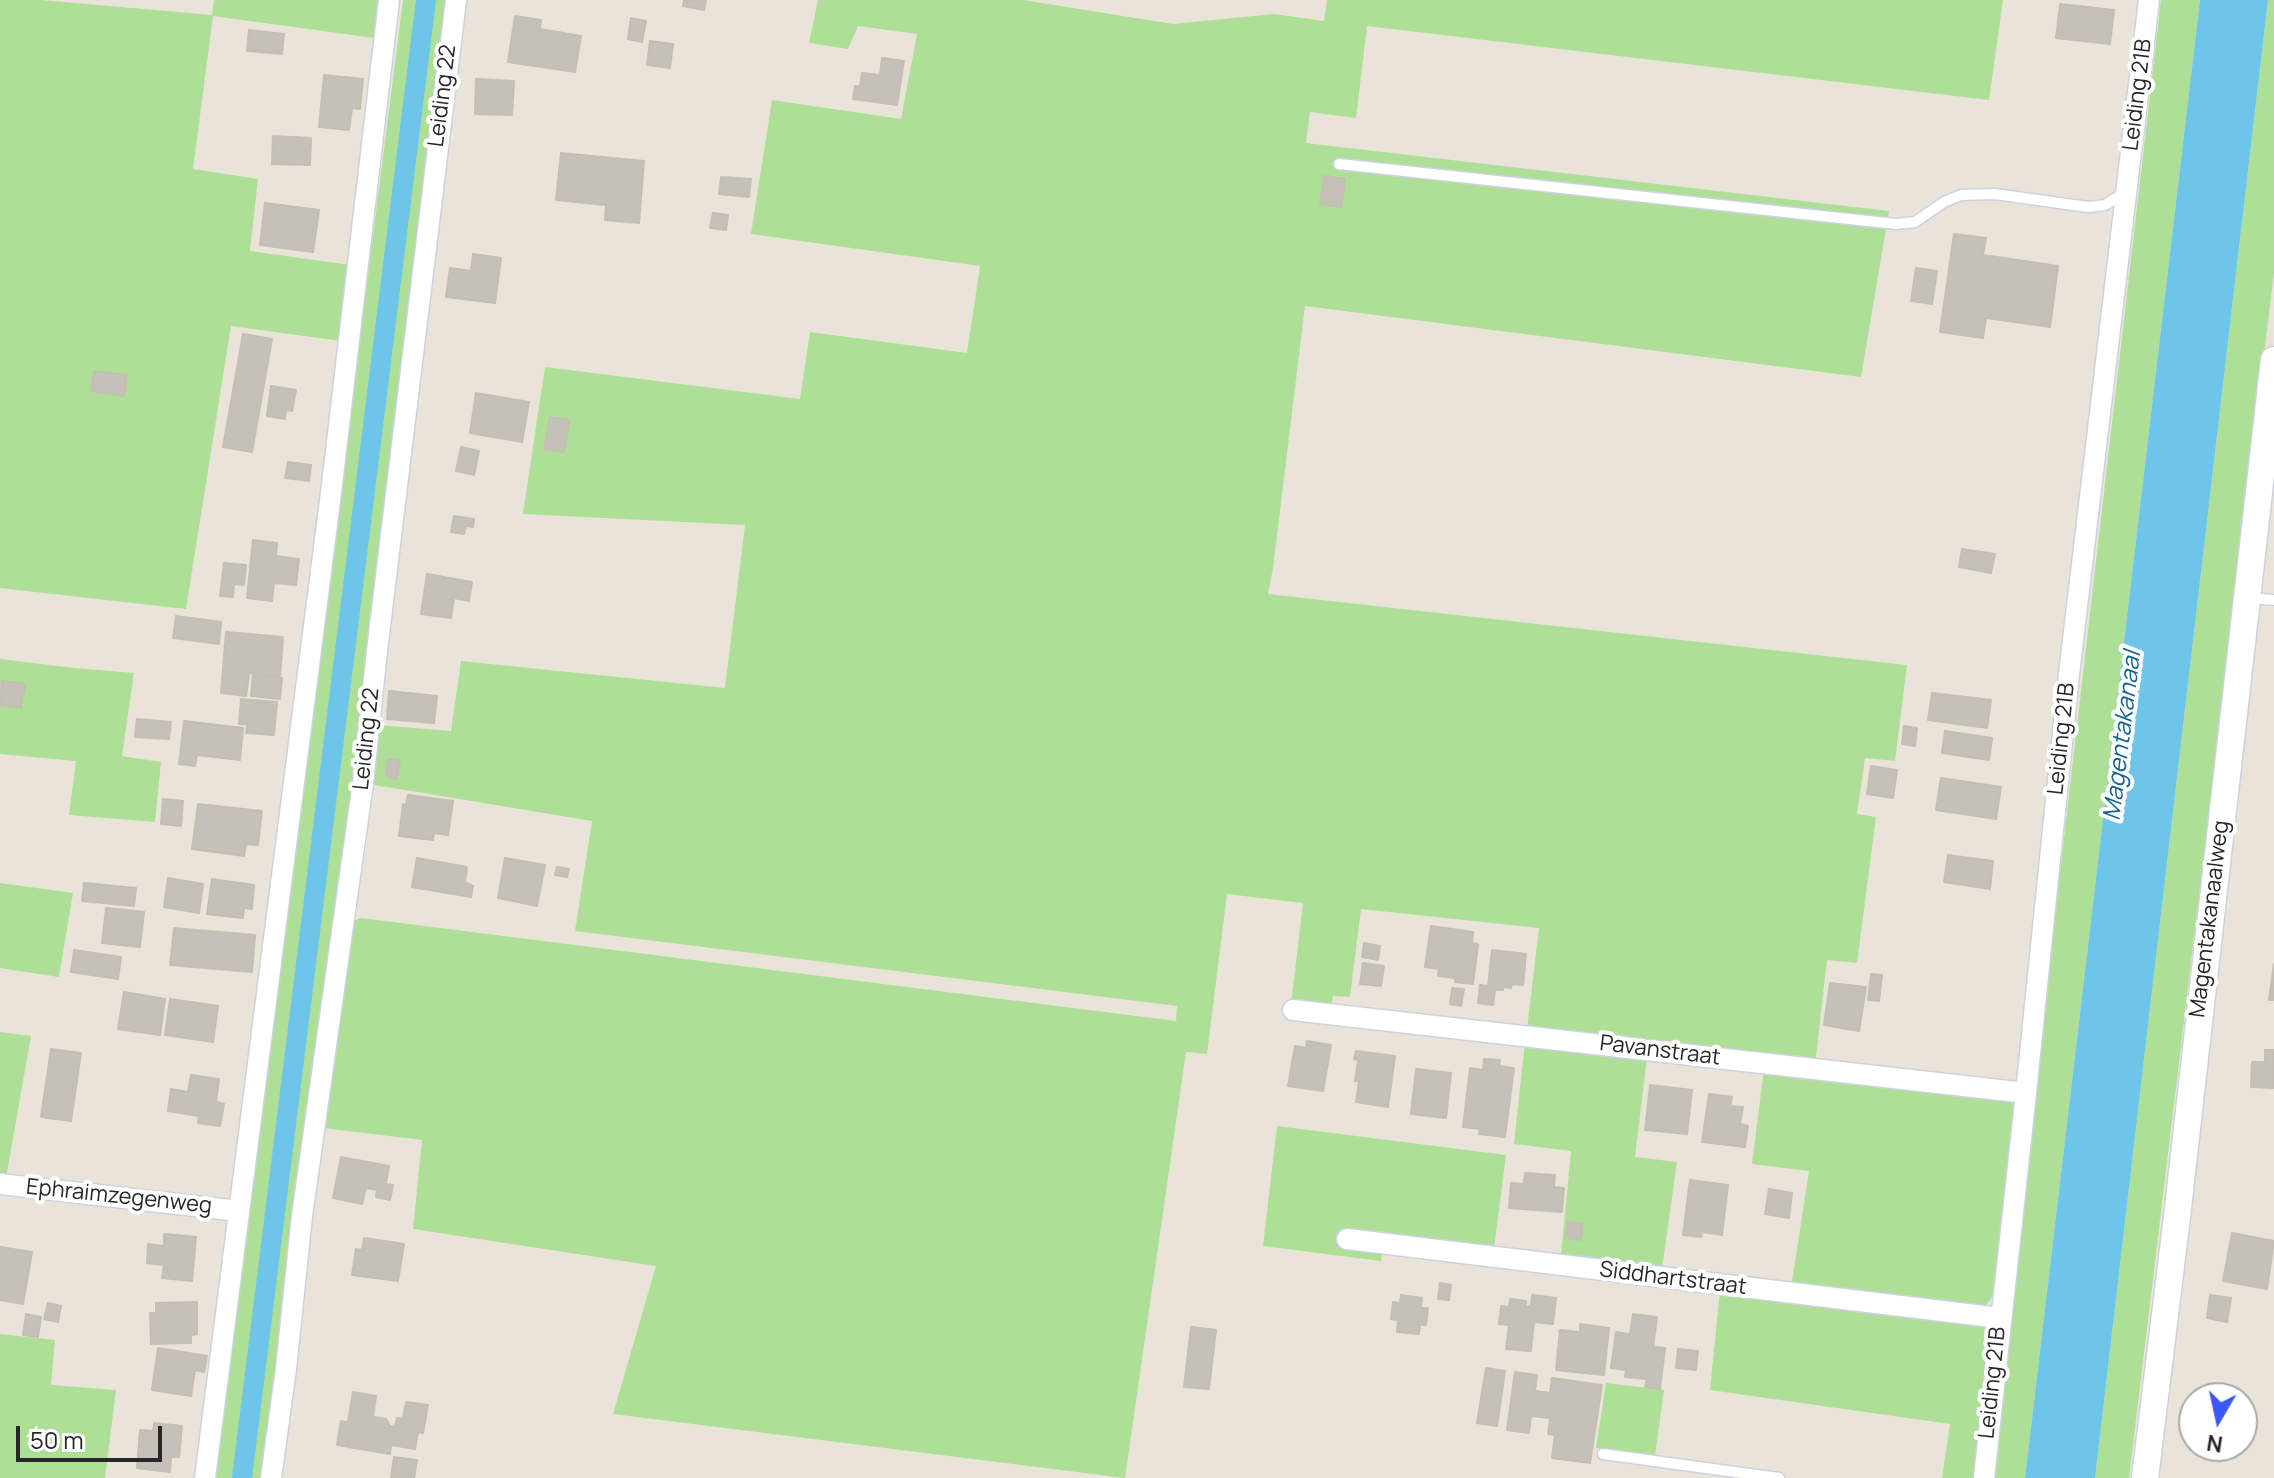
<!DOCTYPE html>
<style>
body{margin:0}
#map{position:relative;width:2274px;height:1478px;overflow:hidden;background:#eae3d9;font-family:Manrope,sans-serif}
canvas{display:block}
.north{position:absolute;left:2178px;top:1382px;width:80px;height:80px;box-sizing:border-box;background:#fff;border:2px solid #a9a9a9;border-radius:50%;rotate:189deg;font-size:22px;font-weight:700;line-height:32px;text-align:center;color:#272727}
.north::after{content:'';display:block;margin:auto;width:28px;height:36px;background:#3c58f4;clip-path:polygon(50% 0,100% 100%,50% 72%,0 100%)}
.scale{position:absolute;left:16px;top:1426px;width:146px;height:36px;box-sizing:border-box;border:4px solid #272727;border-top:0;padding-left:10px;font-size:24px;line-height:28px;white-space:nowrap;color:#272727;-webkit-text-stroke:6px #fff;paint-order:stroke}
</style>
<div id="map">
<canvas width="2274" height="1478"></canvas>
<div class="north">N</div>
<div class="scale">50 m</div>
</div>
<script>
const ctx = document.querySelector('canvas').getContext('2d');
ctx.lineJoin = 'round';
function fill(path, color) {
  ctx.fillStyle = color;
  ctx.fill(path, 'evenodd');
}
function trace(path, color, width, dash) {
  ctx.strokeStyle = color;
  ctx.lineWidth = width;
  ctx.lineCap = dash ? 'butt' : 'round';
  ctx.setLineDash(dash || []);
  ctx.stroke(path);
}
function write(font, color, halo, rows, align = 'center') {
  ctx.font = font + ' Manrope,sans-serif';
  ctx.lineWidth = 8;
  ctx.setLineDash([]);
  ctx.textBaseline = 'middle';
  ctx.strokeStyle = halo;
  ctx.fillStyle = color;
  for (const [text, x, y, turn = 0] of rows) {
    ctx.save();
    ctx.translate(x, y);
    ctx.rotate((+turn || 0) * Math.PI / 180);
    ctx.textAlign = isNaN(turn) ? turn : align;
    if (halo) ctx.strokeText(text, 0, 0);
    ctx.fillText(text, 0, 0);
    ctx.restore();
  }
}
fill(new Path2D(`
 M0,0H41L212,15L214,0H379L374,38L213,16L193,169L258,179L250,251L351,265L341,341L231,326L186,609L0,588Z
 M403,0H448L362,740L266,1478H215Z
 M818,0H1023L1173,24L1274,14L1324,21L1327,0H2003L1989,100L1367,26L1356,118L1310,112L1306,143L1889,211L1861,377L1305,306L1273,568L1268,594L1907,665L1895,761L1865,758L1857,814L1876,817L1857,963L1827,960L1815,1065L1527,1029L1539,928L1361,909L1350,997L1333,996L1331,1009L1291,1005L1303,903L1227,894L1207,1054L1186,1052L1125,1478L613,1414L656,1266L413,1229L422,1140L323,1128L351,922L361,918L1176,1021L1177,1006L575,931L592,821L369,784L377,725L451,731L461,661L725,688L745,525L523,514L545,367L800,399L810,332L967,353L980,266L751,234L772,100L901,119L917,34L858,26L848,49L809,43Z
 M2161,0H2200L2025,1478H1990Z
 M2268,0H2274V272L2129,1478H2095Z
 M0,659L74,668L134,673L122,756L161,762L155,822L69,815L76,761L0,754Z
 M0,883L73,893L59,977L0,968Z
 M0,1032L31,1036L6,1178L0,1177Z
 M1525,1042L1647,1057L1635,1157L1677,1162L1662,1269L1561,1255L1571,1151L1514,1144Z
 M1764,1069L2013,1100L2018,1107L1997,1282L1991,1299L1983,1308L1791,1288L1809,1171L1752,1164Z
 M1277,1126L1506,1155L1494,1249L1385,1235L1381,1261L1263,1246Z
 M1720,1290L1981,1322L1990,1328L1992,1334L1977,1478H1942L1950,1424L1710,1390Z
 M0,1334L55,1340L51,1385L116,1390L105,1478H0Z
 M1606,1383L1664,1390L1655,1456L1596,1448Z`), '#ade096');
fill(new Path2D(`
 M2200,0H2268L2095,1478H2025Z`), '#6ec5ea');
trace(new Path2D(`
 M242,1478L426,0`), '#6ec5ea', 20);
const building = new Path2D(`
 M684,0H706L704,10L683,6Z
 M2060,4L2114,10L2110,44L2056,38Z
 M515,16L541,20L540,29L581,36L575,72L508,62Z
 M631,18L646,21L642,42L628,39Z
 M249,30L284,34L282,54L247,51Z
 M650,41L673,44L670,68L647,65Z
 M882,58L904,61L897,105L853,99L855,86L860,87L862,73L880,75Z
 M324,75L363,79L360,109L352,108L349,130L319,127Z
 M476,79L514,81L512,115L475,114Z
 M273,136L311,138L310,165L272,164Z
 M561,153L644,161L639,223L605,220L606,205L556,200Z
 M1324,176L1345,179L1341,207L1320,204Z
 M721,177L751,179L749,197L719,194Z
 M265,203L319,210L313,252L260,245Z
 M713,213L728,215L726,230L710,228Z
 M1954,234L1986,238L1983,255L2058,266L2050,327L1986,318L1983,338L1940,332Z
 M473,254L501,258L495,303L446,297L450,268L471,271Z
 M1916,268L1937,271L1932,304L1911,301Z
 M243,334L272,339L252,452L223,447Z
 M94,371L127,375L124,396L91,391Z
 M271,386L296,390L292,411L286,410L285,419L267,416Z
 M476,393L529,402L522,442L470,433Z
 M550,417L569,420L564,452L544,449Z
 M461,447L479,451L474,475L456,471Z
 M288,462L311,465L309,481L285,478Z
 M454,516L474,519L473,527L466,526L464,534L451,532Z
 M253,540L277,543L276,556L299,559L296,585L274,583L272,601L247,598Z
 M1962,549L1995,554L1991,573L1959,567Z
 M224,563L246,565L244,585L234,584L233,597L220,596Z
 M427,574L472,582L469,601L454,598L451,618L421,614Z
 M176,616L221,622L219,644L173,638Z
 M226,632L283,637L280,676L249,673L246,696L221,693Z
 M253,674L282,678L280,699L251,696Z
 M2,681L25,684L21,708L0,705Z
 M389,691L437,696L434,723L387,719Z
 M1932,693L1991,700L1987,728L1928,720Z
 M241,699L277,702L274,735L246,733L247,724H239Z
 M137,719L171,722L169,739L135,737Z
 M184,721L243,728L240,760L197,755L195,766L179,764Z
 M1904,726L1917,728L1915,746L1902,744Z
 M1945,731L1992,738L1989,760L1942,753Z
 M388,759L400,761L397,779L386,777Z
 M1871,766L1897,770L1893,798L1867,794Z
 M1941,778L2001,787L1996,819L1936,810Z
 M408,795L453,801L448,835L434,833L433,840L399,836L403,804L406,805Z
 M163,799L183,801L181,826L161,824Z
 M198,804L262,811L258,845L246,844L244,856L192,849Z
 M1948,855L1993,861L1990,889L1944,882Z
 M417,858L467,867L465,882L473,886L471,897L412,887Z
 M505,858L545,865L537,906L498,898Z
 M557,867L569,869L567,877L555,875Z
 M168,878L203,884L199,913L164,907Z
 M212,879L254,885L252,909L244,908L243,918L207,914Z
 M84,883L136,888L134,906L82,901Z
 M106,908L144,912L140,947L102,943Z
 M1431,926L1473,932L1472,943L1478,944L1473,984L1455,982V978L1438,976L1439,969L1425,967Z
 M174,928L255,935L252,972L170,965Z
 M1364,943L1380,946L1378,960L1362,957Z
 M74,950L121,957L118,979L71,972Z
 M1492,950L1526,954L1523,985L1512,984L1511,988L1503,987V990H1495L1493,1005L1478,1003L1480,985L1488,986Z
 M1363,963L1384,966L1381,986L1360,984Z
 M2274,964V1000H2269Z
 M1871,974L1882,975L1879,1001L1868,1000Z
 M1830,983L1866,987L1859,1031L1824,1025Z
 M1452,988L1464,989L1461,1006L1450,1004Z
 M124,992L165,999L160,1035L118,1029Z
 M170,999L218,1006L213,1042L165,1035Z
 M1307,1041L1331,1045L1323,1091L1288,1086L1295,1046L1306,1048Z
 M51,1049L81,1053L71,1121L41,1117Z
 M2265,1050H2274V1088L2251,1087L2252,1062H2265Z
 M1356,1051L1395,1056L1388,1107L1356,1102L1359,1082L1355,1081L1358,1060L1354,1059Z
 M1484,1059L1500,1060L1499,1066L1514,1068L1505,1137L1479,1134L1480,1129L1463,1127L1470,1068L1483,1070Z
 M1416,1069L1451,1073L1446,1118L1411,1114Z
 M191,1075L219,1079L216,1102L224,1104L220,1126L198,1123L199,1116L168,1111L171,1089L188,1092Z
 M1650,1085L1692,1090L1687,1134L1645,1130Z
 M1709,1094L1732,1097L1730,1106L1743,1107L1740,1124L1748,1126L1745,1147L1702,1142Z
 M341,1157L389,1166L386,1184L393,1185L390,1200L376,1197L377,1190L366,1188L362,1204L333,1198Z
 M1525,1173L1555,1175L1554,1187L1564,1188L1562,1212L1509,1208L1511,1183L1524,1184Z
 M1690,1180L1728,1185L1722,1235L1702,1232L1701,1237L1683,1235Z
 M1769,1189L1792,1193L1789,1218L1765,1214Z
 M1568,1222L1583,1224L1580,1240L1566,1238Z
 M2232,1233L2274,1241L2267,1289L2223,1281Z
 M164,1234L196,1237L192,1281L162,1278L164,1265L147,1263L148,1244L164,1246Z
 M364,1238L404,1244L398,1281L352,1275L356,1249L362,1250Z
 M0,1247L32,1252L23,1304L0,1300Z
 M1440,1283L1451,1285L1449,1300L1438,1299Z
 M1401,1295L1422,1298L1421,1308H1428L1426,1325H1420L1419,1334L1397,1332L1398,1320L1391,1319L1393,1302L1400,1303Z
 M1532,1295L1556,1298L1553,1324L1534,1322L1531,1351L1506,1349L1509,1325L1499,1324L1501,1306L1509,1307L1510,1299L1526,1301V1306L1531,1307Z
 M2210,1295L2231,1298L2227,1322L2207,1318Z
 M197,1302V1334L191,1335V1343L151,1344L150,1313H156V1303Z
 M48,1303L61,1306L58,1322L44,1319Z
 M26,1314L41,1317L38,1337L23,1335Z
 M1633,1314L1657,1317L1653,1347L1665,1348L1660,1389L1645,1387L1647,1379L1625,1377L1626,1370L1611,1368L1616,1332L1630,1334Z
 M1580,1324L1609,1328L1604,1375L1556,1370L1560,1330L1580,1332Z
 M1191,1327L1216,1330L1209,1389L1184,1387Z
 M158,1348L207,1356L204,1372L195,1370L191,1396L152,1390Z
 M1678,1349L1698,1351L1696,1370L1676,1368Z
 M1486,1368L1505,1371L1497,1426L1477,1423Z
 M1515,1372L1537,1375L1535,1391L1550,1393L1552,1378L1602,1385L1590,1463L1552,1458L1555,1435L1548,1434L1550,1418L1531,1416L1529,1433L1507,1430Z
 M353,1392L376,1396L373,1417L386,1419L390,1426L395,1427L397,1418L403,1419L406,1402L428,1405L423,1433L418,1432L415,1449L391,1445L390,1454L337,1445L341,1421L348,1422Z
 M154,1423L182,1426L179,1457H171L170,1472L137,1468L140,1430L153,1431Z
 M394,1457L417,1460L414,1478H391Z`);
fill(building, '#c5c0b9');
trace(building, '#c5bfb3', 2);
const service = new Path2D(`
 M1339,164L1896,224L1915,222L1944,202L1961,195L1995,194L2088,207L2105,205L2124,193
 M2248,598L2274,600
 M1603,1454L1779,1478`);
const minor = new Path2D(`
 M1293,1010L2026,1093
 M0,1184L239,1211
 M1347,1239L2000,1318
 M205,1478L331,493L389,0
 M271,1478L286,1369L302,1216L363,783L377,651L456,0
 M1984,1478L2026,1093L2069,674L2149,0`);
const tertiary = new Path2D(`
 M2145,1478L2177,1217L2274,360`);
trace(service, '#ced1e0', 13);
trace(minor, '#ced1e0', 23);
trace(tertiary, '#ced1e0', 29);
trace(service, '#fff', 10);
trace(minor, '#fff', 20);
trace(tertiary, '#fff', 26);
write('22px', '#272727', '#fff', [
 ["Leiding 21B",2138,95,-83],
 ["Leiding 22",443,96,-83],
 ["Leiding 22",367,739,-84],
 ["Leiding 21B",2062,739,-84],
 ["Magentakanaalweg",2210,919,-83],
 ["Pavanstraat",1660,1051,7],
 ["Ephraimzegenweg",119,1197,6],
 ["Siddhartstraat",1673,1279,7],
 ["Leiding 21B",1993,1383,-84]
]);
write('italic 24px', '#116192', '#fff', [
 ["Magentakanaal",2123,736,-83]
]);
</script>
